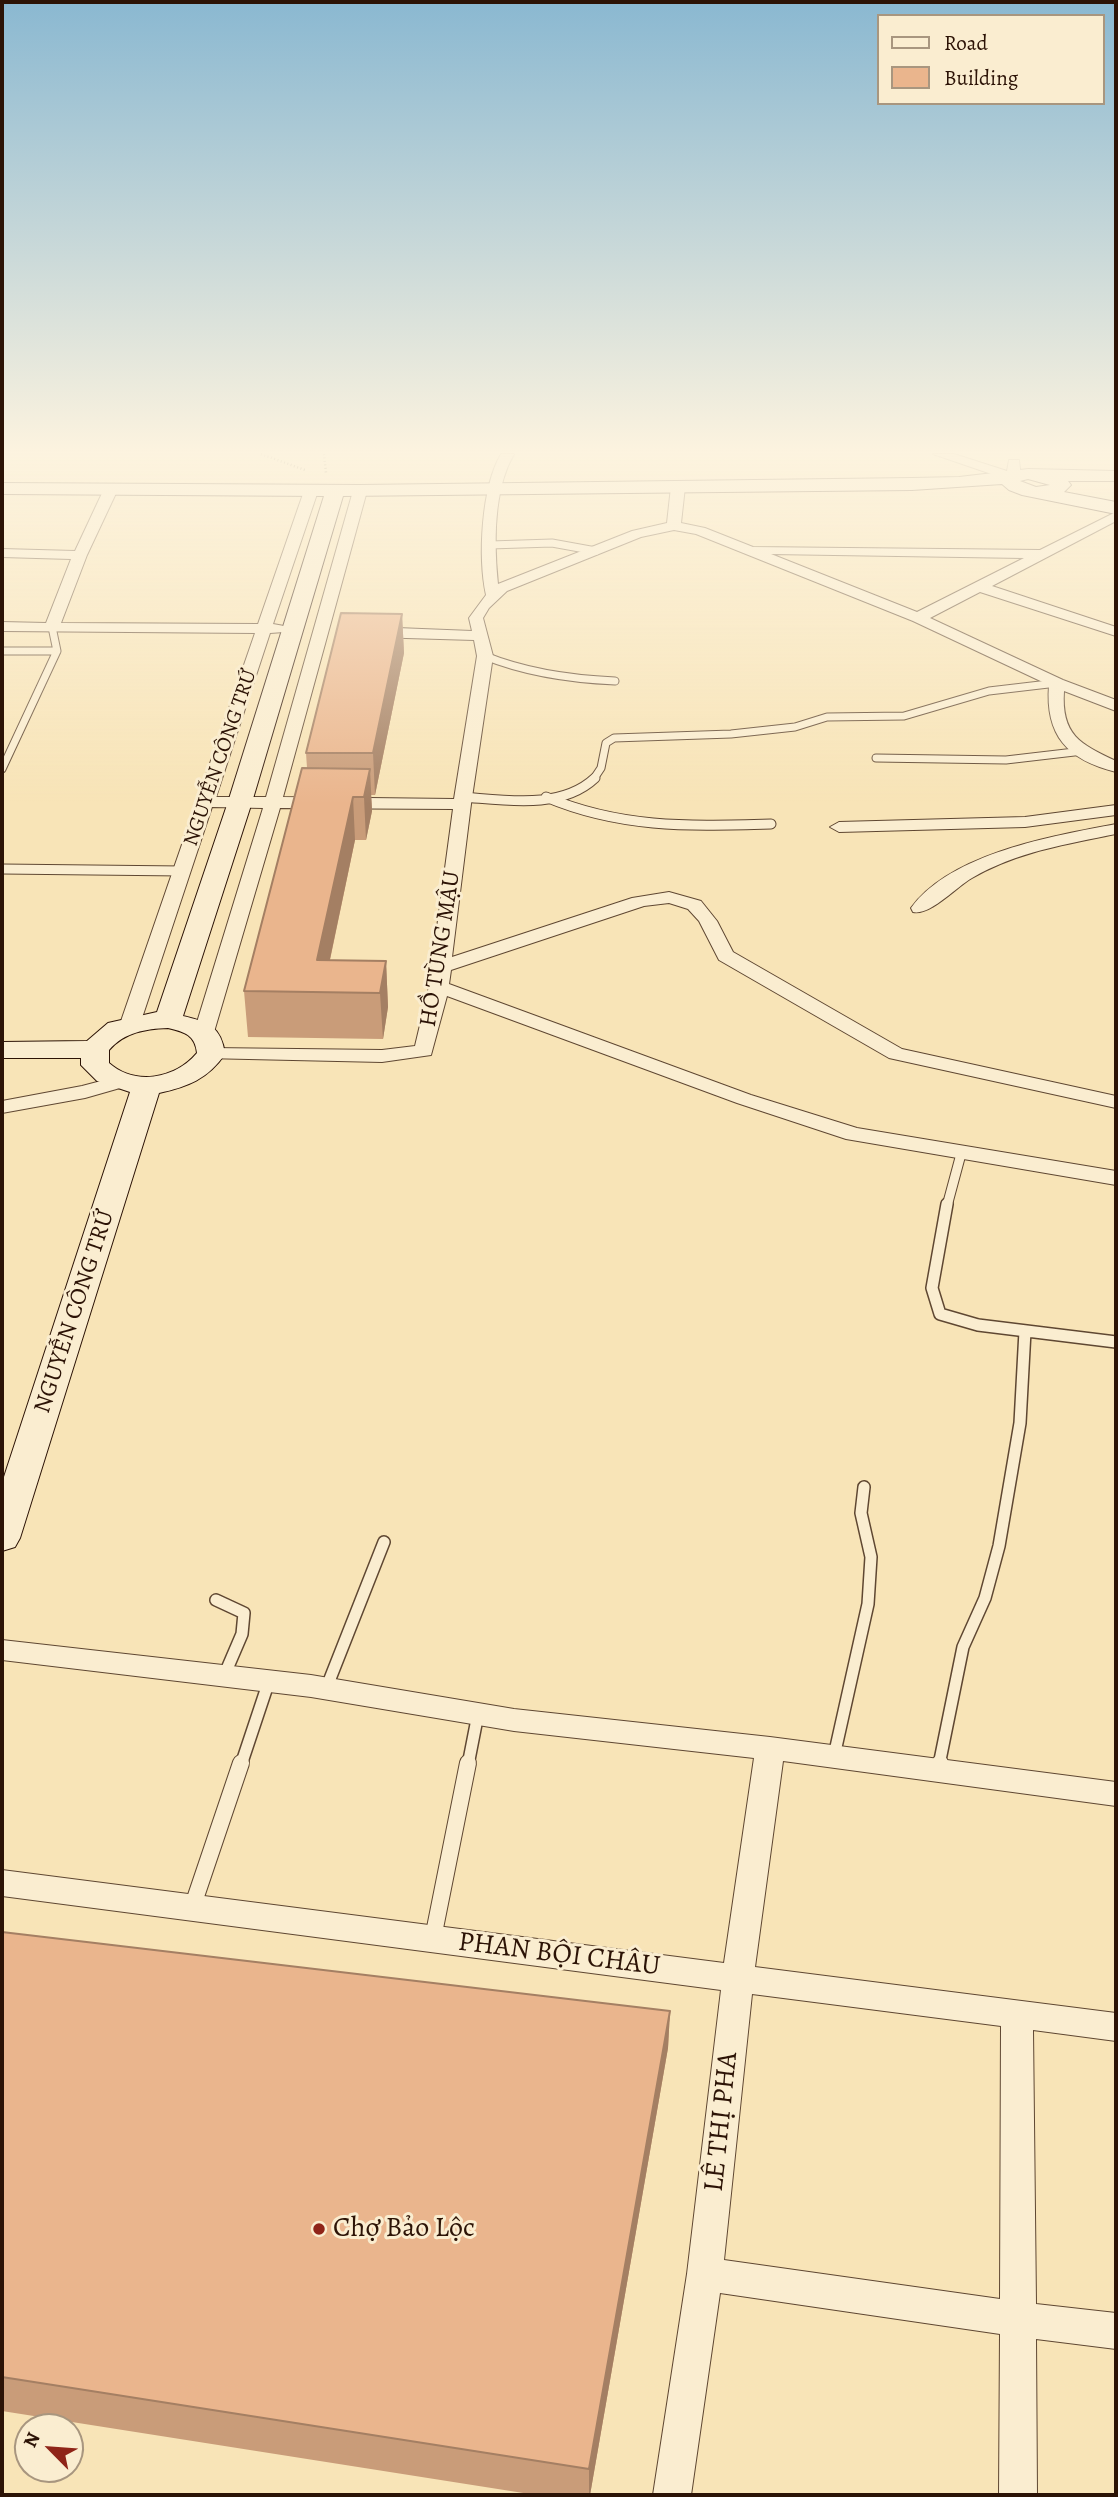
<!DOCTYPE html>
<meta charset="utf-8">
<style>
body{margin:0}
#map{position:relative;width:1118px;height:2497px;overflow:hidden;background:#f8e4b7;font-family:Alegreya,serif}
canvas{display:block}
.frame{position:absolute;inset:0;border:4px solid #2c1306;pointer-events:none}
.legend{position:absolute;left:877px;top:14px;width:228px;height:91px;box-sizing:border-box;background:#faedd0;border:2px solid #a8967f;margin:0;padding:9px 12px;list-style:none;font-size:21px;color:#2c1306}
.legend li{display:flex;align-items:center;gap:14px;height:35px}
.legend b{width:35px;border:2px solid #a8967f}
.north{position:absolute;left:14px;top:2413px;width:70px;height:70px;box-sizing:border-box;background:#faedd0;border:2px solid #a8967f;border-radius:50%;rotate:295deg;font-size:19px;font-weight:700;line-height:28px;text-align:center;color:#2c1306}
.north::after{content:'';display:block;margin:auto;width:24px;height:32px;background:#8f2418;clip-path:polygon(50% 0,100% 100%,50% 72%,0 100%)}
</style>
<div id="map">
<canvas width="1118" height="2497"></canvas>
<div class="frame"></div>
<ul class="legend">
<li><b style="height:9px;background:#faedd0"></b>Road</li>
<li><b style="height:19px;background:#eab58d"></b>Building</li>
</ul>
<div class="north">N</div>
</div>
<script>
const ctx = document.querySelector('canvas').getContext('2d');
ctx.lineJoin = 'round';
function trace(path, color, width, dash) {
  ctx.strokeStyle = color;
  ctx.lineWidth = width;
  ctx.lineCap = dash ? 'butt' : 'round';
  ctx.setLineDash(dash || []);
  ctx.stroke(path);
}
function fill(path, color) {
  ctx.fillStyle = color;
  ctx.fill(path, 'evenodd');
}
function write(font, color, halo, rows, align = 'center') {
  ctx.font = font + ' Alegreya,serif';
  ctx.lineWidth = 6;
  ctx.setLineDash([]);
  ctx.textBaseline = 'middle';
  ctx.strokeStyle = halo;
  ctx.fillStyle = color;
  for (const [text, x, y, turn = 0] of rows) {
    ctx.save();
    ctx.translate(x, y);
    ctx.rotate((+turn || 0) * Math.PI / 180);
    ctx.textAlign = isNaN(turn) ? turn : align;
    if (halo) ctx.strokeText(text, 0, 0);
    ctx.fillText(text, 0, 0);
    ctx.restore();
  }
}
const laneFar3 = new Path2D(`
 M490,545L552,543L596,551
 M2,651H57
 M485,656C527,673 570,679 615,681
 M876,758L1006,760L1083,751
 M2,769L57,651L52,627
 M593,780L601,768L606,743L614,738L731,734L795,727L827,717L904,716L989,691L1057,683`);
const laneFar2 = new Path2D(`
 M463,797C505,800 561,810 595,778
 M546,797C622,829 691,826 771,824
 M2,869L182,871
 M947,1206L961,1154`);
const laneFar1 = new Path2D(`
 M947,1204L932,1288L940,1314L978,1325L1116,1342
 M216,1600L244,1613L242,1634L224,1676
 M326,1689L384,1542
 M834,1756L868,1604L871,1557L861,1513L864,1487
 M241,1765L269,1681
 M468,1765L478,1714
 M939,1765L963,1647L985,1598L999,1546L1020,1423L1025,1331`);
const lane = new Path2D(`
 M938,1770L940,1763
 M192,1908L241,1763
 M433,1938L468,1763`);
const street = new Path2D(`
 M501,454H514C493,490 494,545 498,584L632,531L667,523L671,487L678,483L685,487L681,523L705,528L753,547L1040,550L1116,512V521L992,586L1116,627V636L980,592L930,618L1063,680L1116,700V711L1064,691C1061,735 1080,744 1116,761V772C1067,760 1045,735 1049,685L913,621L696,534L674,530L641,537L507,591L489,608L483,618L493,656L471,804L452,957L632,898L669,892L701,901L717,921L733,952L902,1049L1116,1096V1108L889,1058L719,960L699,921L688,909L669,903L644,906L451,970L449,984L751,1095L857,1128L1116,1171V1185L846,1139L737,1103L447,996L431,1055L382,1062L204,1058L201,1054L204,1050L211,1048L382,1050L415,1046L429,987L453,809L280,808L214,1032L211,1036H197L194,1032L263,808L212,807L140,1024L137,1028H123L120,1024L255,633L2,631V622L46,623L71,559L2,557V549L75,551L104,489L106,486H116L118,489L87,555L61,623L258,624L304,491L311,487L316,488L318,491L273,624L284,626L287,629L284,632L270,633L216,797H266L353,491L360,487L365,488L367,491L283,797L454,799L477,656L474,640L372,637L364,632L372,627L472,631L469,618L486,595C478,558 481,488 501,454ZM771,554L1024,558L917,612Z
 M933,454H954L1007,471L1009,460H1019L1021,477L1014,481L1009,480Z
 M1116,805V815L1025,827L839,832L830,827L839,822L1025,817Z
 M1116,824V834C1067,844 1016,852 972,878C956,887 930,916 913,912L911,908C951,853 1053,836 1116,824Z
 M120,1076L127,1078L130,1082L127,1086L85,1098L2,1113V1101L82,1086Z
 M2,1640L311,1675L514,1709L770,1737L1116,1782V1806L783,1761L755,1967L1116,2013V2041L1033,2030L1036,2304L1116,2313V2349L1036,2339L1037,2495H999L1000,2334L720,2293L691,2495H653L687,2274L721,1990L2,1896V1870L724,1963L754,1758L514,1731L311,1697L2,1660ZM752,1994L1001,2026L1000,2299L724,2260Z`);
const secondary = new Path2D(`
 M1028,469L1116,471V481H1068L1071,485L1064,492L1116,502V514L1022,495L1009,490L1002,484L912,490L343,496L252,802L183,1016C208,1022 221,1026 225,1054C208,1079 187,1087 159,1093L20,1538L15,1547L2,1551V1483L130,1092L97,1081L81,1065V1058H2V1042L87,1041L108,1023L157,1012L228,802L324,496L2,494V483L360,485L912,478L959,477ZM1028,479L1050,485L1036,487L1020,481ZM168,1028C185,1032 195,1035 197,1053C175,1079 135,1086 109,1063V1050C125,1032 145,1029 168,1028Z`);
trace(laneFar3, '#5f4732', 9);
trace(laneFar2, '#5f4732', 11);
trace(laneFar1, '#5f4732', 14);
trace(lane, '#5f4732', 18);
trace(street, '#5f4732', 2);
trace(secondary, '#2c1306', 2);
trace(new Path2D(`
 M261,454L305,470
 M324,454L326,473`), '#2c1306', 2.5, [1, 2.5]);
trace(laneFar3, '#faedd0', 7);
trace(laneFar2, '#faedd0', 9);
trace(laneFar1, '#faedd0', 11);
trace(lane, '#faedd0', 16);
fill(street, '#faedd0');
fill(secondary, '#faedd0');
fill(new Path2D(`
 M402,614L404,653L375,795H371L372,811L366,840H355L330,960L386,961L388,1007L383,1039L248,1037L244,991L307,768L306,753Z
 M2,1932L670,2011L668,2048L590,2495H536L2,2411Z`), '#c99c79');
fill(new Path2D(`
 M402,614L404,653L375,795L373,753Z
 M370,769L372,811L366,840L364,797Z
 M353,797L355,840L323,992L317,960Z
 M386,961L388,1007L383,1039L380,993Z
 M670,2011L668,2048L590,2495H589V2469Z`), '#a47f63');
const building = new Path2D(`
 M341,613L402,614L373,753H306Z
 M302,768L370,769L364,797H353L317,960L386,961L380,993L244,991Z
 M2,1932L670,2011L589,2469L2,2377Z`);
fill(building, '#eab58d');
trace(building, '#a47f63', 2);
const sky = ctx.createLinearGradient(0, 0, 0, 804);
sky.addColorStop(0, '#8ab8d1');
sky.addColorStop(0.56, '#fcf3df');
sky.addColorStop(1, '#fcf3df00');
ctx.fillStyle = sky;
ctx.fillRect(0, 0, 1118, 804);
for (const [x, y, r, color] of [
 [319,2229,7,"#8f2418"]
]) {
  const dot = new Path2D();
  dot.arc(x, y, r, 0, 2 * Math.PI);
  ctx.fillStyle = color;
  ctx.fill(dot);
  trace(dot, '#faedd0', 2.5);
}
write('21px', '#2c1306', '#faedd0', [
 ["NGUYỄN CÔNG TRỨ",221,758,-71]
]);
write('24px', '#2c1306', '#faedd0', [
 ["HỒ TÙNG MẬU",441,949,-81],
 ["NGUYỄN CÔNG TRỨ",75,1312,-72]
]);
write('28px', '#2c1306', '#faedd0', [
 ["PHAN BỘI CHÂU",559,1955,7],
 ["LÊ THỊ PHA",722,2122,-84]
]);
write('28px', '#2c1306', '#faedd0', [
 ["Chợ Bảo Lộc",333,2229]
], 'left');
</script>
